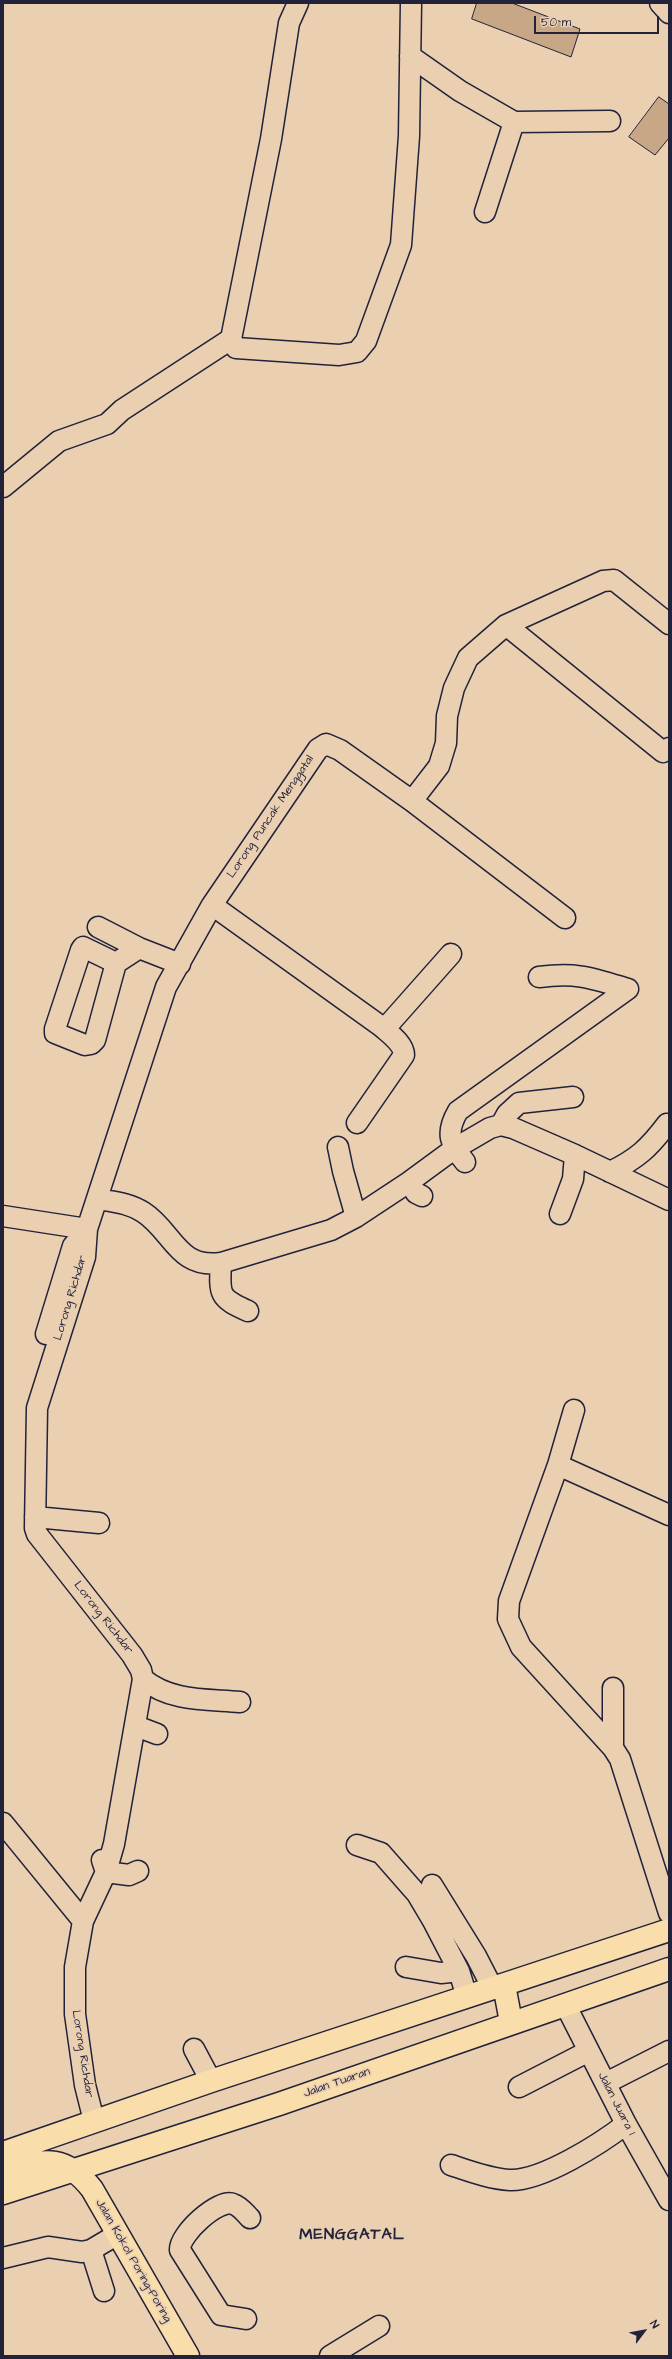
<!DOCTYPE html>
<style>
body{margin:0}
#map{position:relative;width:672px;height:2359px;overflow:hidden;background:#eacfb1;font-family:"Architects Daughter",sans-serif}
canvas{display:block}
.frame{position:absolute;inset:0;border:4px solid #22223b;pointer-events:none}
.north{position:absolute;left:624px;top:2311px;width:40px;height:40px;-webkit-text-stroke:3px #eacfb1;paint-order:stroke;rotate:58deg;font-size:11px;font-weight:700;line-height:16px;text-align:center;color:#22223b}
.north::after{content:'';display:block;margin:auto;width:14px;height:18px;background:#22223b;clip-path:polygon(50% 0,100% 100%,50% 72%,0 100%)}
.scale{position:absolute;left:534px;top:16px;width:125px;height:18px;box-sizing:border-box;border:2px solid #22223b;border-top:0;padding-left:5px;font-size:12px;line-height:14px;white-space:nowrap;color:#22223b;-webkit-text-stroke:3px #eacfb1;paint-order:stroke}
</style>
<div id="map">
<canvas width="672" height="2359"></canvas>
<div class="frame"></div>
<div class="north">N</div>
<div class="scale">50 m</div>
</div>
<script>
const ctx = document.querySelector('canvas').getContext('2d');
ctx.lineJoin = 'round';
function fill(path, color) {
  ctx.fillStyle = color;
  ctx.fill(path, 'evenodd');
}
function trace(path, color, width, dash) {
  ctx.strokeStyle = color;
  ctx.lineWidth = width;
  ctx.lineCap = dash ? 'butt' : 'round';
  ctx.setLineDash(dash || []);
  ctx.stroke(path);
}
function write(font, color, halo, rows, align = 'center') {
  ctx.font = font + ' "Architects Daughter",sans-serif';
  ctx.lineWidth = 3.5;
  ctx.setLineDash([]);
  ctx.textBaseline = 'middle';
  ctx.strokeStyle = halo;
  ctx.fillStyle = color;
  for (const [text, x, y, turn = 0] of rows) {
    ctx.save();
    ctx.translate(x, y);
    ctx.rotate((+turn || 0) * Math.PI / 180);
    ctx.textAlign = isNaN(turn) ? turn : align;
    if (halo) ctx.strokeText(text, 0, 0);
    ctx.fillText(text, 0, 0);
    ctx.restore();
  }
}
const building = new Path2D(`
 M477,3H512L580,29L571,57L472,19Z
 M659,97L669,104V138L655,155L629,137Z`);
fill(building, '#c7a786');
trace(building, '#22223b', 1);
const minor = new Path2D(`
 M298,3L289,23L271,139L231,339L236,348L339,355L357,352L366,341L401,245L409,136L411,3
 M660,3L669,13
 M410,56L460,91L514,122L610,121
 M485,212L514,122
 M3,487L59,441L107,424L122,410L231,339
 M506,625L663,752L669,748
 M412,801L439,766L446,743L447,716L454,688L468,658L506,625L603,581L614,580L669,624
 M212,905L382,1027L389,1024L451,954
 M98,927L139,948L180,964
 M116,963L83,947L81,950L55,1029V1033L85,1045L91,1044L95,1040L116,963L139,948
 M539,977C577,972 592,978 628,989
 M357,1123L404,1055C404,1044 390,1034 382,1027
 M501,1125L507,1114L519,1103L573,1097
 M338,1147L343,1171L356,1217
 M465,1162C450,1144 445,1133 458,1111L628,989
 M610,1172C637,1159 649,1148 667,1124
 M409,1182L416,1193L422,1196
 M98,1199C114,1202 129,1203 143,1212C173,1231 177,1269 221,1263L331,1230L356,1217L409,1182L454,1149L490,1128L501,1125L513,1128L575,1155L669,1200
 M560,1214L573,1179L575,1155
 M3,1216L87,1229
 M221,1263C219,1295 219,1298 248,1311
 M46,1334L73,1246L87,1229
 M558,1465L574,1410
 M669,1515L558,1465L509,1601L508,1619L521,1647L613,1748L620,1759L669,1913
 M35,1517L99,1523
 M143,1679C171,1702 206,1699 240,1702
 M613,1688V1748
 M136,1726L157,1734
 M3,1823L83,1921
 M357,1845L381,1853L417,1894L433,1921L459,1971L467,1997
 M102,1860L106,1872L129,1875L138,1871
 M432,1885L476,1956L493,1989
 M406,1967L441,1973L459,1971
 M566,2006L626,2124L669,2200
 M194,2049L211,2081
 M606,2083L669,2051
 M519,2087L589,2051
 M94,2121L85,2085L75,2014V1967L83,1921L106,1872L114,1844L143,1679L141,1670L132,1655L37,1534L35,1528L37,1408L85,1257L87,1229L166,987L212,905L318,749L326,744L340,750L412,801L565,918
 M451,2165C469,2171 490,2179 510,2180C542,2181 600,2144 626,2124
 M91,2250L104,2291
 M3,2258L48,2247L82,2252L91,2250L118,2234
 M246,2319L221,2315L180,2250C179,2234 219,2198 233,2204C240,2206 245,2213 250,2218
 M330,2356L379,2326`);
const major = new Path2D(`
 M504,1985L511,2022
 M3,2153L211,2081L669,1930
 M3,2171C43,2161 63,2152 92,2189L188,2356
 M3,2193L279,2104L669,1969`);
trace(minor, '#22223b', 23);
trace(major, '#22223b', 25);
trace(minor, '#eacfb1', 20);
trace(major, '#f9deab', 22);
write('12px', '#22223b', '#eacfb1', [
 ["Lorong Puncak Menggatal",271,817,-56],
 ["Lorong Richdar",71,1298,-73],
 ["Lorong Richdar",103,1618,52],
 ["Lorong Richdar",82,2054,81],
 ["Jalan Tuaran",337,2083,-19],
 ["Jalan Juara 1",616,2104,63],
 ["Jalan Kokol Poring-Poring",133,2261,60]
]);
ctx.letterSpacing = '1px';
write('bold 16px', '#22223b', '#eacfb1', [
 ["MENGGATAL",352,2236]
]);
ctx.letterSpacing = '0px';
</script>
